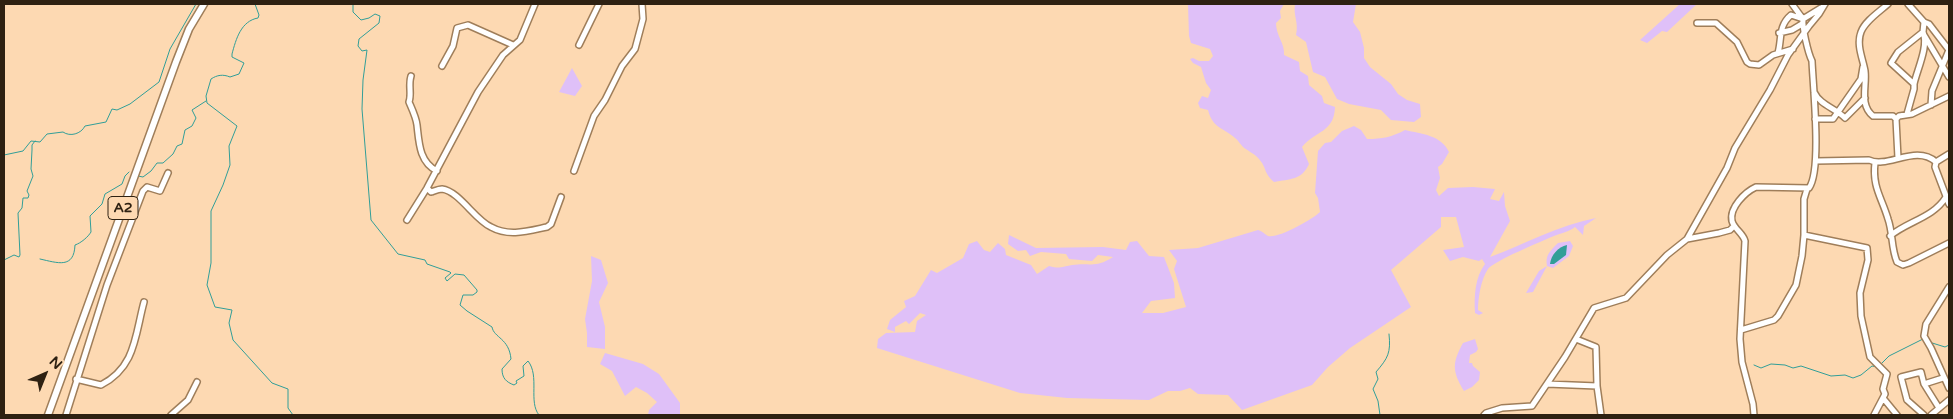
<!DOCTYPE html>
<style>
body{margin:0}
#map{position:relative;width:1953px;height:419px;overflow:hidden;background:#fdd9b2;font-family:"Varela Round",sans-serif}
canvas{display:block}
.frame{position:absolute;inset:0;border:5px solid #2e2112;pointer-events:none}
.north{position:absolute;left:20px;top:349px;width:50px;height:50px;-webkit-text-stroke:4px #fdd9b2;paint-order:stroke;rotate:44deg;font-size:14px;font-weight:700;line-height:20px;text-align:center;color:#2e2112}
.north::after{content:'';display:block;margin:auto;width:18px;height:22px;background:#2e2112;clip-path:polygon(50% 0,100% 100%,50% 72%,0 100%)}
</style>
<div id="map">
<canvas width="1953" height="419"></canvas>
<div class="frame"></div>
<div class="north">N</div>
</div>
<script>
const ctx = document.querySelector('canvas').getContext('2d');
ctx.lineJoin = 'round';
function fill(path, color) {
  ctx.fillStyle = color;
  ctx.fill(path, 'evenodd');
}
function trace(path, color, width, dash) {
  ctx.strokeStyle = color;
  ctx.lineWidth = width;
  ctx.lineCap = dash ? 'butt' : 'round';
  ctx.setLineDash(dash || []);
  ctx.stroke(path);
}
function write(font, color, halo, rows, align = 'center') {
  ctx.font = font + ' "Varela Round",sans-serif';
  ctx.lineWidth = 4;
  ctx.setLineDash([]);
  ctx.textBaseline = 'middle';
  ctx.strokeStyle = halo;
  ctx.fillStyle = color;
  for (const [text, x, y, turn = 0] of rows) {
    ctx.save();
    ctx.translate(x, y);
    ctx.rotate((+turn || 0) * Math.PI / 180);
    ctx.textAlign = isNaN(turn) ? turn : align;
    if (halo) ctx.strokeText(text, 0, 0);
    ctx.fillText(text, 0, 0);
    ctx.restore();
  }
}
fill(new Path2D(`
 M1188,4L1259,5L1284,4L1280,11L1281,18L1276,23C1276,36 1285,43 1284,55L1299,62L1300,71L1308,76L1309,85L1322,96L1324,103L1335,107C1334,133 1316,130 1302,147L1309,164C1302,180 1290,179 1274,182C1263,172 1267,168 1259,159C1255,154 1248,151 1243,147C1240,144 1238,140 1235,138C1223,127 1213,129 1208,110L1200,108L1198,103L1202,96L1208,98L1211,90L1206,83L1201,67L1193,63L1190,59L1193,58L1199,61H1209L1213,56L1210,49L1191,43L1189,36Z
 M1295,4H1356L1353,22L1360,32L1364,48V58L1370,67L1391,84L1398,94L1407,100L1420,104L1421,117L1414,122L1391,120L1381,110L1349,104L1337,99L1325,77L1313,72L1306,42L1296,35C1299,22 1293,16 1295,4Z
 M1680,4H1697L1667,32L1662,31L1647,43L1640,40Z
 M572,68L582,86L575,96L559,92Z
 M1354,126L1361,130L1367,139C1382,139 1392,137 1405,130C1422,134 1441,135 1449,152L1442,164L1438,167L1440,178L1436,190L1439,196L1448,188L1473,187L1495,189L1490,199L1499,201L1504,192L1505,206L1510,221L1490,257C1525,244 1559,225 1596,218L1584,226L1583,235L1575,227C1569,232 1561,233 1554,236C1542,241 1494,261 1488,269C1481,279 1478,298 1478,310L1483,313L1479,315L1475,313C1474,296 1475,277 1485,264L1482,259L1479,261L1463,257L1450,261L1443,250L1464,247L1456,217H1441V227L1391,270L1411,307L1350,348L1328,367L1312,385L1242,410L1228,395L1198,394L1190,388L1180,391H1168L1149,400L1067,398L1020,393L877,348L878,339L886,333L915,332L917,321L926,315L920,313L909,324L906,321L895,327V332L887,329L890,320L906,307L904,301L915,296L931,270L937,273L963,258L969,244L977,241L984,250L990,252L998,243L1005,249L1006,255L1031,265L1037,274L1049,266C1060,269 1061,267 1072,265C1091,262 1094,269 1113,257L1098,255L1092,261L1069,259L1066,254L1041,252L1030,256L1026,250L1018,251L1008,244L1009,235L1036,248L1103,247L1126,250L1130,242L1137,241L1149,256L1164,257L1174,283L1175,298L1151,301L1142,313H1163L1186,307L1174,269L1177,261L1169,250L1198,248L1258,230C1262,231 1266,235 1268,236C1278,239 1313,219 1320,212L1318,198L1315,193L1318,151L1325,143L1331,142L1342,131Z
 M1570,241L1573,246L1569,256L1553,268L1547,266L1533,292L1526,293L1539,271L1547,266C1545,255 1550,251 1558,243Z
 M591,256L601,260L608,283L599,302L605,327V349L587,347V333L585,319L592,281Z
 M1475,339L1478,349L1476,352L1470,355L1469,363H1472L1473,366L1480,372L1479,380L1472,387L1464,391C1452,371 1452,363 1463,343Z
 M605,353L643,364L659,374L680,403V415H648L649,410L657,402L647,393L636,387L625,396L612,371L600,364Z`), '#dfc0f8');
fill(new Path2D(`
 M1567,245L1566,255L1554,264H1550C1551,255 1558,247 1567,245Z`), '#319e98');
trace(new Path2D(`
 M255,4L259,15L258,18C241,21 236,39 232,54V57L244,63L239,74L230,77C223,74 217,75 211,79L206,96L207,103L237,126L229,146L230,165L223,185L211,211V263L207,285L215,307L232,310L229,323L233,340L272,383L288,389V408L293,415
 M353,4V12L361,20L369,18L375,14L380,16L379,23L359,39L358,46L362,51L367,50L363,80L362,109L371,220L398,254L425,260L427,264L450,272L451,273L445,278L447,281L455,274L464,275L477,290V292L473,295H463L460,305L467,311L492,327C494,338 509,338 511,359L502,369C502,378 506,382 514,385L517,383L516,381L524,376L523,366L528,361C540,376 528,402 539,415
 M4,6L6,4
 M4,155L23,151L31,141L40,142L47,134L63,132C70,137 81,134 85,126L106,122L112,109L117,110L130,104L159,82L170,49L196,4
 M138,176L143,177L151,171L157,163H163L173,154L177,146L182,144L185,130L192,126L196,118L192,110L206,101
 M40,259C58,263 74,269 75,245C81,243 88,237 91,232L90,216L102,204L105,194L122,184L125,176L129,172
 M4,260L14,255L19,257L20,255L18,213L22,208L23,198H28L29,195L27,191L33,176L31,169L32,150V145L35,141
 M1929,342L1945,347L1949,345
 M1754,365L1761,368L1771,364L1785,365L1793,368L1801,366L1831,376L1845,375L1853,378L1861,375L1872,366L1877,367
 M1880,365L1889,356L1923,339
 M1380,415L1378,401L1373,389L1378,379L1376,372C1388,358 1391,353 1389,334`), '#319e98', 1);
const minor = new Path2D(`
 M1792,4L1803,19L1821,8
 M1888,4C1879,12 1865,21 1861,32C1856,45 1863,59 1865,71C1867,86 1859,105 1873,116H1893L1896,119L1898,158
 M1908,4L1924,22L1929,24L1949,50L1932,91L1931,105
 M1697,23H1716L1737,42L1747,62L1750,64L1759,65L1773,55L1793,49
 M1923,32C1929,46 1917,70 1914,84L1891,63L1898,52L1923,32L1924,22
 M1779,33L1792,30L1802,24
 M1924,35L1949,77
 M579,45L599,4
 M442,66L453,46L457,28L468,25L513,45
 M411,76C408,85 412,94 409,102C412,109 416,117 417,125C419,142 419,162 437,171
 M1814,92C1820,105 1835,108 1845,118L1865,98
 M1907,114L1914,89V84
 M1815,119H1833L1861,79L1863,67
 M1896,119L1899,116L1912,114L1949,96
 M1949,154L1936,162L1935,167L1949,204
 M1816,161L1869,160C1887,169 1916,144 1936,162
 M1875,163C1872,187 1882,198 1888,219C1893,233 1891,248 1897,262L1903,265L1909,263L1949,243
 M574,171L594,116L605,100L622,66L635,49L643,19L642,4
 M427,188L431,192C434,191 439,189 442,189C459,191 475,220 491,227C509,237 528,231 547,227L551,224L561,197
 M1807,189L1804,199V235L1867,248L1868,260L1860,293L1861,316L1870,357L1887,374L1883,389L1885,394L1874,415
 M407,220L427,188L478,92L503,55L520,40L535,4
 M1890,236C1908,221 1933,218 1946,197
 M1687,239L1727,168L1735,148L1770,90L1788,55L1809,26L1819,14L1825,4
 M1949,287L1926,324L1924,336L1931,348L1949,388
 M1741,330L1774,320L1778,316L1796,285L1802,256L1804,235
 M1576,339L1596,347L1597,386L1601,415
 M76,379L101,385C136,367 135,335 144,302
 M1547,384L1597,386
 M1924,384L1943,378
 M1883,398L1897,415
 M66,415L107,285L143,191L147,187L160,191L168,173
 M171,415L188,400L197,382
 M1484,415L1486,413L1502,408L1532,406L1565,357L1594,308L1626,298L1667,255L1687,239L1719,233L1730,230L1734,226
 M1754,415L1753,404L1742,362L1740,339L1745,241C1743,233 1734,229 1732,221C1729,208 1745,192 1756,187L1809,188C1822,171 1813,86 1812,61C1808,53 1802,27 1803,19L1791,15C1778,26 1782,39 1778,53
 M1924,415L1907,400L1901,377L1921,372L1924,384L1939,408
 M1931,415L1949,400`);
const major = new Path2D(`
 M48,415L176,62L189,29L204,4`);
trace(minor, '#9f7e5a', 8);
trace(major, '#9f7e5a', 9);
trace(minor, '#fff', 5);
trace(major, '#fff', 6);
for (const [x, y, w] of [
 [123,208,30]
]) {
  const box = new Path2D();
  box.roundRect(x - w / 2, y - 11.5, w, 23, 4);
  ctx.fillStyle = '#fdd9b2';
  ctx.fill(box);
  trace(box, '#2e2112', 1);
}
write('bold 14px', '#2e2112', null, [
 ["A2",123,208]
]);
</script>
